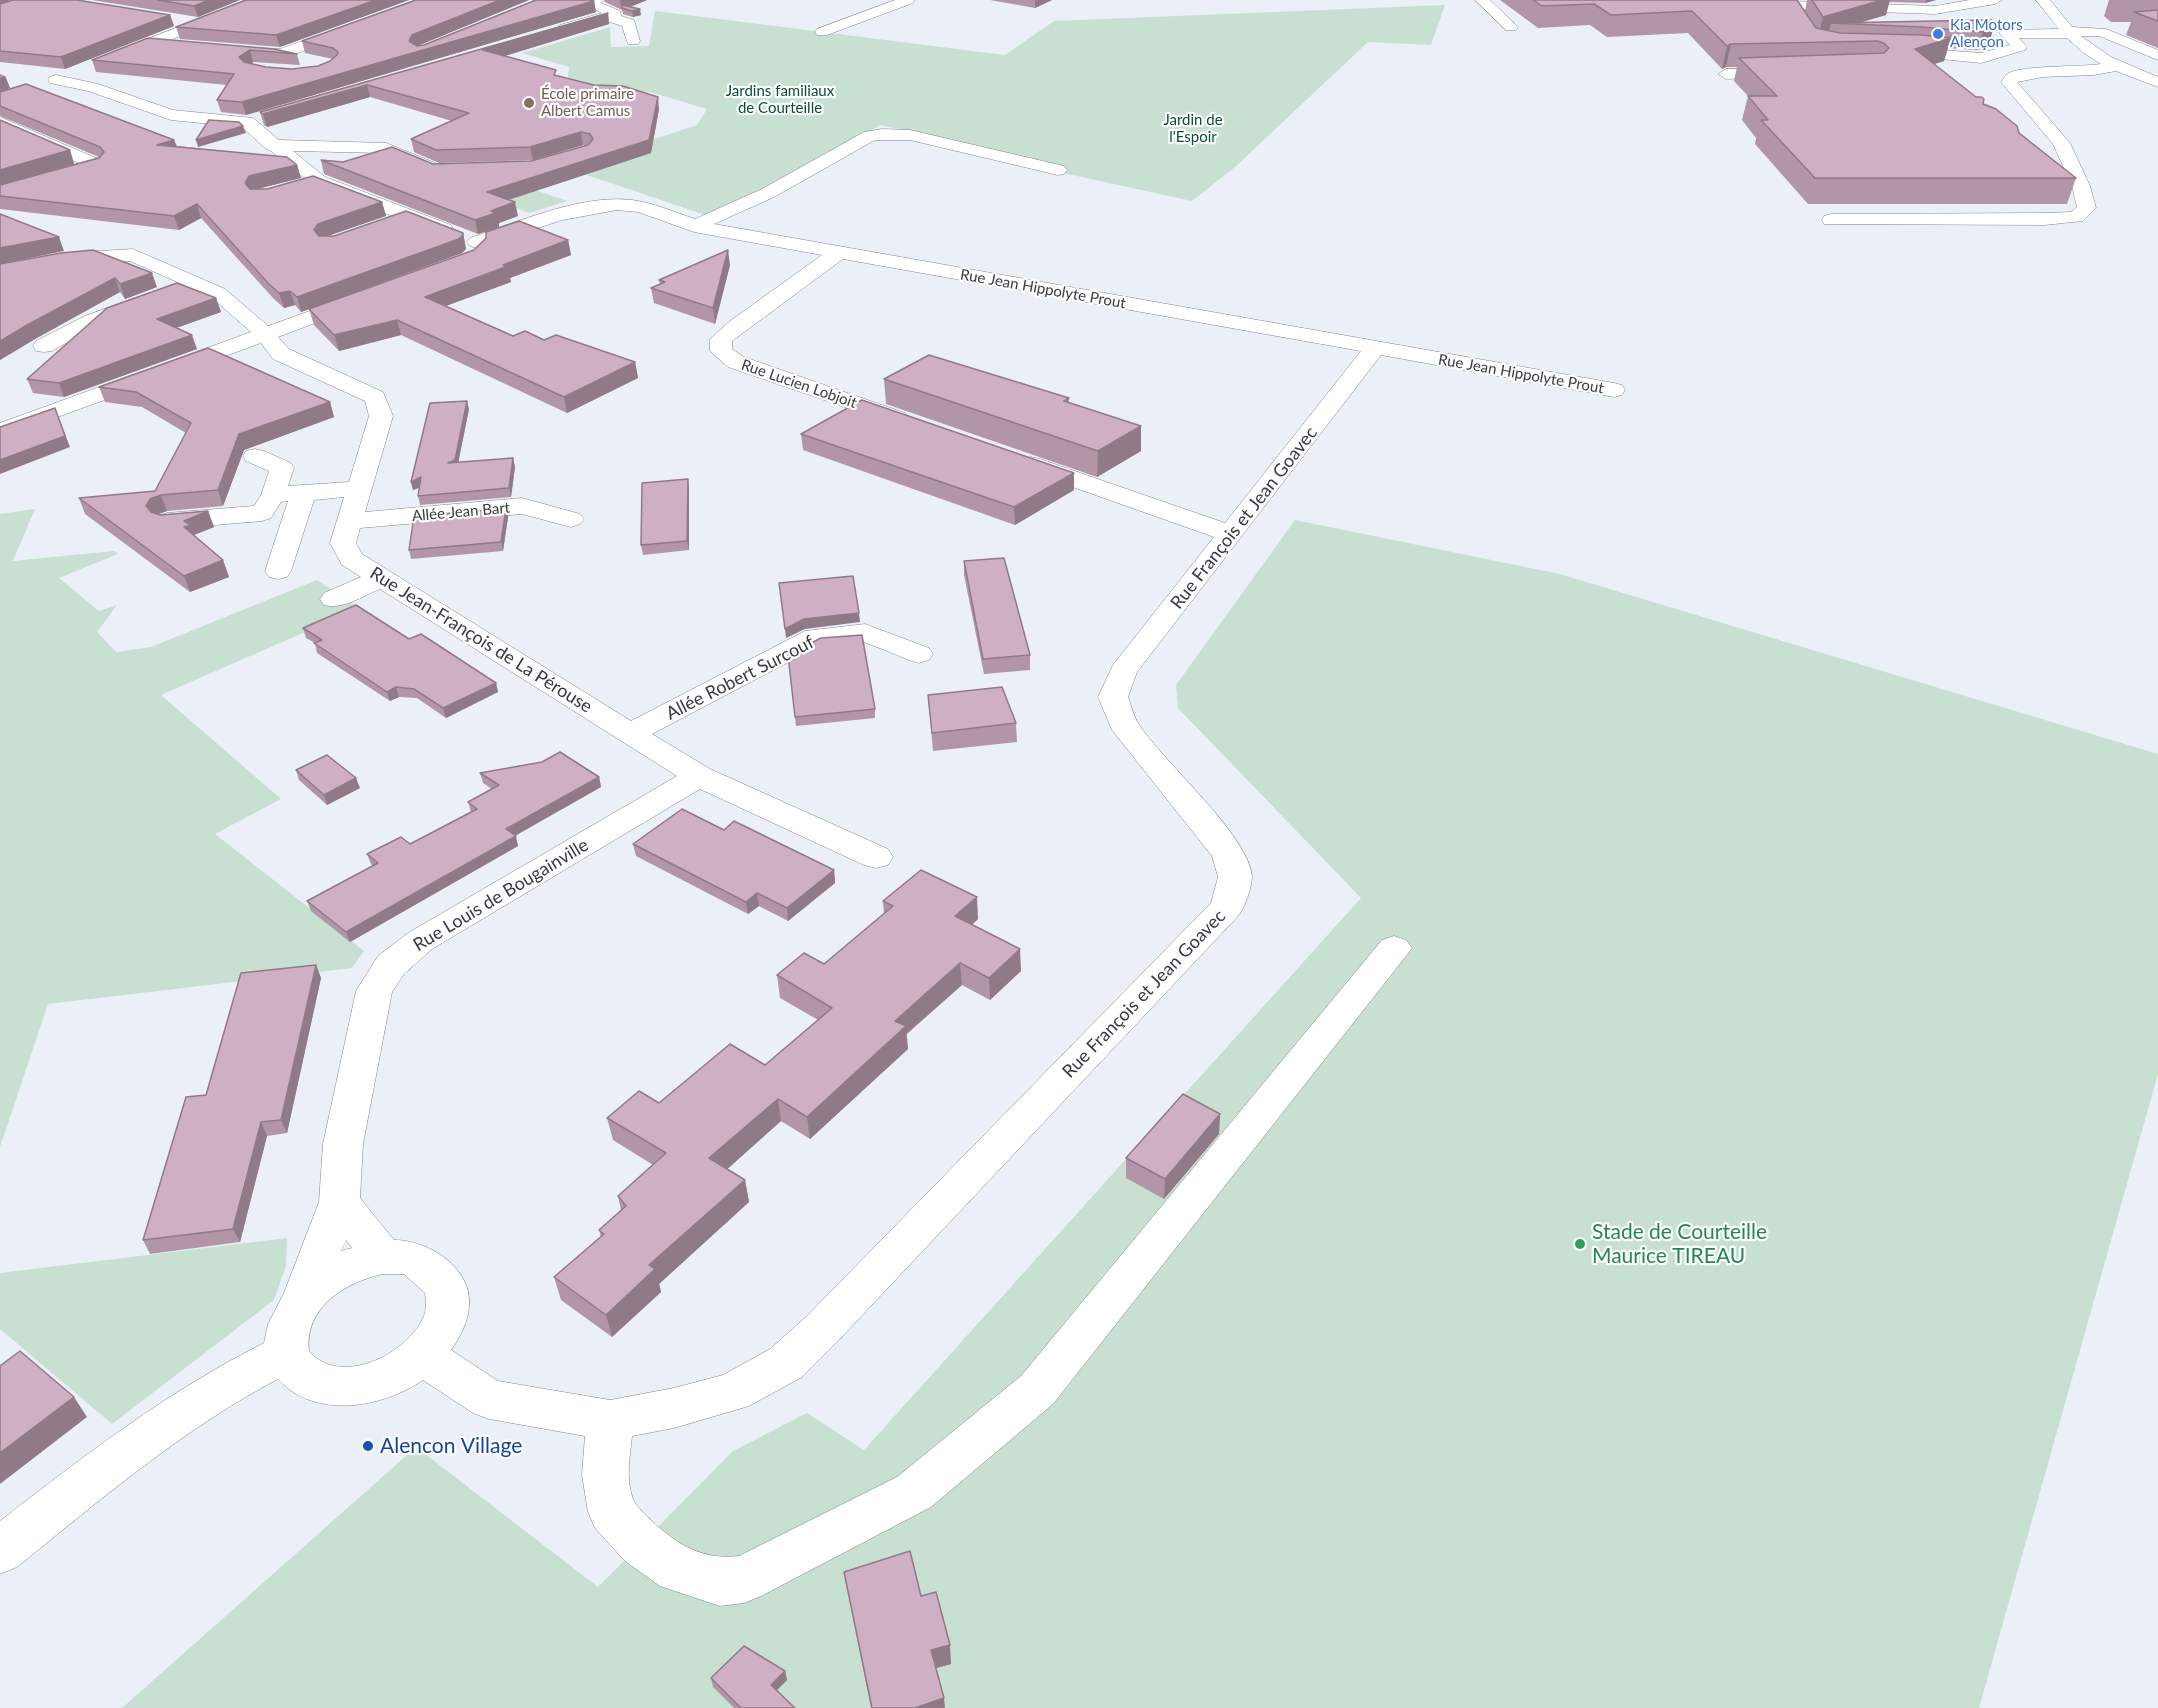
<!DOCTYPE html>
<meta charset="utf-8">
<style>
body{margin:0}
canvas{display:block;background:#ebf0f8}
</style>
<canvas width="2158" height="1708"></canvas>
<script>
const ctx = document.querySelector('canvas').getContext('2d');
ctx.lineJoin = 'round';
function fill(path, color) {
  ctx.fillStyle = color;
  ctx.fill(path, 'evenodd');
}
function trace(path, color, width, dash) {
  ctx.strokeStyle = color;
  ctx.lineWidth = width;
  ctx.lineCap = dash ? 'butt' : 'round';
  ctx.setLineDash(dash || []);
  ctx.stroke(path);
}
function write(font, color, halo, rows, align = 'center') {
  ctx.font = font + ' Lato,sans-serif';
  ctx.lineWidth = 4.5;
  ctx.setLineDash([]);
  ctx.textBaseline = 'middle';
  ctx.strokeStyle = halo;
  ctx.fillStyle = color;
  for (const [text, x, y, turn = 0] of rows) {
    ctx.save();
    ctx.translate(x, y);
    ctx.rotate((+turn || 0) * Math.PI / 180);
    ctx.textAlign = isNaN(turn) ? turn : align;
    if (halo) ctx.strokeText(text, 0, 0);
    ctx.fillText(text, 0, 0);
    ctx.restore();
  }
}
fill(new Path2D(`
 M1445,5L1431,45L1368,42L1235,167L1192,201L1049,170L1054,164L880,125L770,188L708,216L566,168L697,125L707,109L650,92L566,97L569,67L522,53L610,27L611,47L649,46L655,11L1005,55L1054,21Z
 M515,183L567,201L529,213L481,194Z
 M35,509L13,561L114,551L118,554L59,578L99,611L117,605L97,632L116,652L151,647L317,580L360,608L161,695L281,799L215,834L364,951L352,968L48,1004L0,1147V514Z
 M1295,520L1560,574L2158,754V1074L1979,1708H122L416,1447L598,1587L733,1451L807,1413L864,1450L1361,898L1178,708L1176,685Z
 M287,1238L286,1266L274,1300L112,1424L0,1329V1273Z`), '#c7e0d2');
const minor = new Path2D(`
 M246,0H265L263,3L125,58H115L112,55L115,52Z
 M416,0H436L434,3L281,59L243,55L236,51L243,47L280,49Z
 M584,0H604L601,3L620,11L621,16L634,20L640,41L638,44H628L622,26L607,21L565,32L560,31L558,28L560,25L602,13L582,3Z
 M895,0H915L913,3L827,35H817L815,32L817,29Z
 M1475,0H1490L1518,27L1516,30H1506Z
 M1970,0H2002L1995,4L1935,14L1790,9L1783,5L1790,1L1935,6Z
 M2036,0H2050L2072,27L2106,29L2158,50V60L2099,36H2081L2111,57L2158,77V87L2116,71L2094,75L2043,77L2017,82L2070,143L2090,186L2096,208L2083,221L2044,225L1824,224L1822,220L1824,216L1831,214L2044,213L2071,212L2077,207L2072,186L2053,144L2001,82C2002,81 2006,75 2007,74C2020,65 2082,67 2101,64L2085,54L2067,38H2019L2027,47L2025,50L1981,63L1902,55L1895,51L1902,47L1981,53L2010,45L1999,33L2001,30L2059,29Z
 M1779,68L1784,70L1787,73L1784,76L1726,79L1718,74L1726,69Z
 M56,75L98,84L173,110L253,118L279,140L386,143L435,163L438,167L435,171H423L383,153L293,151L325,177L451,225L453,229L451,233H437L313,185L270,150L266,149L242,127L171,120L88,91L50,83L48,80L50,77Z
 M0,117L103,161L106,165L103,169L0,198V187L81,164L0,128Z
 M883,129L910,130L1064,166L1067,170L1064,174L1058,175L910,140H875L774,197L714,224L1614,383L1622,385L1625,390L1622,395L1614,397L1381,355L1137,672L1128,697C1131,705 1133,715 1138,723C1162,761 1248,834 1252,876C1252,888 1245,906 1239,915L836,1343L802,1377L749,1406L674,1428L632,1436C630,1456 625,1481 634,1501C636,1506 642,1511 646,1515C672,1542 701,1561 739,1556L897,1477L1021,1376L1382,940L1394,936L1406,940L1412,948L1406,956L1053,1404L931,1507L761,1596L744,1603L720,1606L660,1586L625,1561L595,1528L588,1512L582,1475L585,1436L489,1419L473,1413L423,1380C382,1408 315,1420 278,1379C183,1429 100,1500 17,1567L0,1574V1521C84,1456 168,1391 264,1343L268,1324L284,1293L319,1202L323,1144L356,991L378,956L408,933L677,776L380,589C362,596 344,610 324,605L320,599L324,593L361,577L342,565L330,543L344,497L314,500L291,571L287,577L278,579L269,577L265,571L288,501L281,502L271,518L262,521L167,529L158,526L154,521L158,516L167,513L254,506L261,495L269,471L246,461L243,456L246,451L255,449L264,451L291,463L294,468L288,486L349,482L369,416L365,401L273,359L261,343L0,438V423L251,332L211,297L130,261L66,265L0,278V266L66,253L133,249L225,289L268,326L346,298L353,296L360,298L363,302L360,306L278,337L289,349L383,392L393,416L365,512L522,498L580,514L584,519L580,524L571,527L522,514L360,528L356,543L362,554L631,721L805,631L865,624L929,648L933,654L929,660L919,663L909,660L862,641L821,645L652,734L710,769L888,849L893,857L888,865L876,868L864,865L700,789L432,949L404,974L392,992L363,1144L360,1198L394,1240C429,1240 473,1268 469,1307C468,1322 459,1339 451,1350L498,1381L610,1400L674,1388L723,1375L770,1349L806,1317L1211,903L1218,877L1212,856L1112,730L1098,697L1113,665L1214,537L1022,469L1019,464L1022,459L1031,457L1040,459L1225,523L1361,351L843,259L732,341V349L744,357L905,413L909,418L905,423L897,425L728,367L710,351V339L730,321L822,255L694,232L638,212L617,210L562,220L477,248L470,246L467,242L470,238C518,222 581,194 632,200C654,203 674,212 695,219L762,189L864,132ZM346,1240L352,1248L341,1251ZM383,1274H404L425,1293C426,1302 427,1312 422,1320C404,1356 339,1387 309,1351C304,1307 346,1282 383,1274Z
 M135,298L142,300L145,304L142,308L99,324L52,351L44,352L36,351L33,346L36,341L85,316Z`);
trace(minor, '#81858d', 1);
fill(minor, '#fff');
fill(new Path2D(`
 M0,0H10L0,4L170,15L174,26L65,69L0,62Z
 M92,0H240L198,17Z
 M246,0H409L280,47L180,39L176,27Z
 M529,0L417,46L424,45L594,1L596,12L246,115L221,112L217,100L227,85L96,72L92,60L148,38L297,54L300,65L253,62L251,64L266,67L292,69L318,66L330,61L333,59L305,53L302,41Z
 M604,0H647L630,7L641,15L633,17L623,14L622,10L605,2Z
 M990,0H1052L1035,8Z
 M1500,0H1797L1805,11L1807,0H1936L1925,3L1889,2L1886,15L1859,23L1993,29L1988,47L1977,50L1948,48L1944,61L1934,64L2076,178L2067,204H1808L1755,144L1756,138L1742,120L1748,96L1734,81L1737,67H1726L1722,69L1688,33L1607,37L1590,25L1538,28Z
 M2109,0H2158V48L2126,35L2131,22H2111L2104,16Z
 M608,13L609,24L505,56L557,76L659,109L651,153L508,200L518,216L499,223V227L478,234L324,174L321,160L343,162L433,164L531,161L586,146L583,145L533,160L439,163L414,152L411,139L452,121L370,97L267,127L264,125L260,112Z
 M0,74L5,76L10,88L3,91L26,84L174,140L177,146L287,157L297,165L301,178L257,189H267L313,176L382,202L386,216L327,236H334L406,211L463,233L466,249L462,253L301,312L295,305L284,308L273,298L201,218L179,230L0,209V196L9,197L0,196V120L70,150L74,164L7,183L99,157L0,116Z
 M568,240L571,255L510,278L511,282L446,306L513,336L544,340L635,362L638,378L567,413L401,335L339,351L314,325L309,309L474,250Z
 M61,253L157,287L125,299L120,292L35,339L0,360V264Z
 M730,265L715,324L654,303L651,288L660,284L659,280Z
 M216,298L221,312L176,328L197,349L64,397L33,393L27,379Z
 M884,379L1069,398V403L1141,451L1097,477L886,404Z
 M99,387L330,402L334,417L244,450L223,506L167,511L158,514L160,515L208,511L214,527L194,535L223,560L229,577L190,592L85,514L79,498L155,491L186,433L142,407L105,402Z
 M469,409L458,462L513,458L515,467L511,497L420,505L418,496L419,488L413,490L411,482Z
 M801,434L1074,490L1015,525L803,450Z
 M689,488V550L643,555L641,545Z
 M506,509L508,517L503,551L411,559L409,550Z
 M964,561L1030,655V670L984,674L964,575Z
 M303,628L409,639L496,683L498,692L446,718L417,698L399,697L390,701L317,653L315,643L306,638Z
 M788,655L875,709V718L796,726Z
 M928,695L1016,723L1017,742L933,751Z
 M296,770L360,788L327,805L299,780Z
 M480,773L599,777L601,787L515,836L518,846L350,942L311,911L307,901L373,866L371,864L367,854L410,844L471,812L468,802L492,789L483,783Z
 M633,844L834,870L835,883L788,921L759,906L748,914L636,856Z
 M883,901L978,919L972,925L1021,971L990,1000L962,985L907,1034L908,1049L810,1139L781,1121L727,1169L745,1180L749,1202L659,1284L661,1292L612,1337L561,1300L554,1277L601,1237L599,1230L621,1210L618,1196L653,1165L613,1140L607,1118L659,1103L765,1065L818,1020L780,998L777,975L824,964L884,914Z
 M316,965L321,978L287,1133L267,1136L240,1242L150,1254L143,1240L206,1095Z
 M1220,1114L1219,1134L1164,1199L1126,1178V1158Z
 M844,1572L921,1596L951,1664L936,1668L945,1708H871Z
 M785,1671L787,1680L777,1690L795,1708H734L713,1687L711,1678Z`), '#b296a8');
fill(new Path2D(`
 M0,0H10L0,4Z
 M209,0H240L198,17L194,6Z
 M376,0H409L280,47L276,35Z
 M500,0H529L415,47L409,41L412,35Z
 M620,0H647L625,9L622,8V10Z
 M1035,0H1052L1035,8Z
 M1882,0H1890L1886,15L1854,24L1831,23L1829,31L1819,34L1823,17Z
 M1926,0H1936L1925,3Z
 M594,1L596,12L246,115L242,102Z
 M640,9L641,15L633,17L632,11Z
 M608,13L609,24L485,62L483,50Z
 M170,15L174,26L65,69L61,57Z
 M1993,29L1988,47L1977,50L1983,32Z
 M1951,38L1944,61L1908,72L1915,49Z
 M1731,44L1726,67L1722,69L1727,46Z
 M250,50L253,62L243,69L239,57Z
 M5,76L10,88L0,92V78Z
 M367,85L370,97L267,127L263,114Z
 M658,97L659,109L651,153L490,206L487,192L649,140Z
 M243,126L246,133L198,147L196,140Z
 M581,132L583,145L533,160L530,147Z
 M174,140L179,153L157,145Z
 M70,150L74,164L0,185V170Z
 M297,165L301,178L253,190L249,196L245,183L249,176Z
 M382,202L386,216L322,238L318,244L314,230L318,224Z
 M515,202L518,216L499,223V227L478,234L475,220L491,211Z
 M197,204L201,218L179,230L174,216Z
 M463,233L466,249L462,253L301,312L297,297Z
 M59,237L64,251L0,264V248Z
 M568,240L571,255L510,278L511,282L429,312L425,297L503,265Z
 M728,250L730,265L715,324L713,308Z
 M152,273L157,287L125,299L120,284Z
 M115,278L120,292L35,339L0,360V341L29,324Z
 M290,291L295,305L284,308L279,293Z
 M216,298L221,312L162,333L157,319Z
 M397,320L401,335L339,351L334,335Z
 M192,335L197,349L64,397L59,383Z
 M635,362L638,378L567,413L564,397Z
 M467,401L469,409L457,469L448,463Z
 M330,402L334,417L244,450L223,506L218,490L239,434Z
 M55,408L70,447L0,474V460Z
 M1141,426V451L1097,477L1098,451Z
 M513,458L515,467L511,497L509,488Z
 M1074,473V490L1015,525L1014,507Z
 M421,477L424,485L413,490L411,482Z
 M688,479L689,488V550L687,541Z
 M161,495L167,511L156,515L152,522L146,506L150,499Z
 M506,509L508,517L503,551L501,542Z
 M208,511L214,527L194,535L184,527V521Z
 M223,560L229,577L190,592L184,576Z
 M859,613L860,622L805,629L786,638L785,629L804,619Z
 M496,683L498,692L446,718L443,708Z
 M396,687L399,697L390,701L387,692Z
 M599,777L601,787L509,839L506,829Z
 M356,778L360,788L327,805L324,795Z
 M516,836L518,846L350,942L346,932Z
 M834,870L835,883L788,921L787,908Z
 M757,893L759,906L748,914L746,902Z
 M977,897L978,919L956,938L955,916Z
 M1020,949L1021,971L990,1000L989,978Z
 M960,963L962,985L906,1034L908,1049L810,1139L807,1117L895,1021Z
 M316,965L321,978L287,1133L281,1120Z
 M778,1099L781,1121L714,1181L709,1158Z
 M1220,1114L1219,1134L1164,1199L1165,1179Z
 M261,1122L267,1136L240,1242L233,1229Z
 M745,1180L749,1202L659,1284L661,1292L612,1337L606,1315L649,1265Z
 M74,1397L87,1417L0,1484V1453Z
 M950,1645L951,1664L933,1669L931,1650Z
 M785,1671L787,1680L773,1694L771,1685Z
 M944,1698L945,1708H915Z`), '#917a88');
const building = new Path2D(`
 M13,0H77L170,15L61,57L0,51V4Z
 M158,0H209L194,6Z
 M246,0H376L276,35L176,27Z
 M416,0H500L412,35L409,41L417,46L424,45L536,0H591L594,1L242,102L217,100L234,74L92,60L148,38L274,49L297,54L250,50L239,57L244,62L266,67L292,69L318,66L330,61L337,55L338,52L333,48L302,41Z
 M1533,0H1797L1816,28L1840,33L1922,35L1951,38L1915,49L1976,97H1981L1984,99L1983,104L1996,109L2017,126L2019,133L2076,178H1815L1761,120H1768L1748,96H1777L1739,58L1884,53L1889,48L1885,44L1878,41L1731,44L1727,46L1692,11L1611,15L1594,4L1542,6Z
 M1812,0H1882L1823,17Z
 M621,5L640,9L632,11L622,8Z
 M2158,10V21L2134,12Z
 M608,13L483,50L556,70L554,75L594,85L623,86L658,97L649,140L487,192L515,202L491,211L496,213L475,220L321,160L343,162L392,147L433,164L531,161L588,145L593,139L590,134L581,132L530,147L436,150L411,139L469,113L367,85L263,114L260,112Z
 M1989,20H1992L1993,29L1983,32L1921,27L1831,23Z
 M26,84L174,140L157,145L287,157L297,165L249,176L245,183L250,189H267L313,176L382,202L318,224L314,230L319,236H334L406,211L463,233V235L459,239L297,297L290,291L279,293L268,283L197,204L174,216L0,196V185L99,158L104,152L100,147L0,106V92Z
 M0,120L70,150L0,170Z
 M209,120L239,122L243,126L196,140Z
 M0,214L59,237L0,248Z
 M519,221L568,240L503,265L508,266L425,297L513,336L525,331L544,340L556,335L635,362L564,397L397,320L334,335L309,309L474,250L486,238V232Z
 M93,250L152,273L120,284L115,278L29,324L0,341V264L61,253Z
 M728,250L713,308L651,288L665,282L659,280Z
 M177,283L216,298L157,319L192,335L59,383L27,379L107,308Z
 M208,348L330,402L239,434L218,490L161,495L150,499L146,506L151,512L160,515L208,511L184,521L191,525L184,527L223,560L184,576L79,498L155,491L191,423L136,392L99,387Z
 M929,355L1069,398L1064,401L1141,426L1098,451L884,379Z
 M862,400L1074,473L1014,507L801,434Z
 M467,401L455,460L448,463L513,458L509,488L418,496L421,477L411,482L430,403Z
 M55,408L65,436L0,460V427Z
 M688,479L687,541L641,545L642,483Z
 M506,509L501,542L409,550L414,516Z
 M1004,558L1030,655L983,659L964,561Z
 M853,576L859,613L804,619L785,629L779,583Z
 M356,605L409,639L421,634L496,683L443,708L414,689L396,687L387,692L314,643L322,640L303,628Z
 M862,635L875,709L795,717L788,655L821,638Z
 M1002,687L1016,723L932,733L928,695Z
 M560,752L599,777L506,829L516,836L346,932L307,901L378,863L367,854L401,837L410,844L477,809L468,802L499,785L480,773L542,762Z
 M327,755L356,778L324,795L296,770Z
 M682,809L724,830L734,821L834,870L787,908L757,893L746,902L633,844Z
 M921,870L977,897L955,916L1020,949L989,978L960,963L895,1021L906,1026L807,1117L778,1099L709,1158L745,1180L649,1265L655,1269L606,1315L554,1277L604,1234L599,1230L626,1206L618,1196L666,1153L607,1118L639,1091L659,1103L730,1044L765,1065L832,1008L777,975L804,953L824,964L893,906L883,901Z
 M316,965L281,1120L261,1122L233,1229L143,1240L186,1097L206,1095L241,973Z
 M1183,1094L1220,1114L1165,1179L1126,1158Z
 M20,1351L74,1397L0,1453V1366Z
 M910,1551L921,1596L936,1592L950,1645L931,1650L944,1698L915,1708H872L844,1572Z
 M744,1646L785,1671L771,1685L795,1708H741L711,1678Z`);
fill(building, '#cfafc3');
trace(building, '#917a88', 1.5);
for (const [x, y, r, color] of [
 [1938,34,6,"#3f7fe0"],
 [529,103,6,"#8d6e63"],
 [1580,1244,6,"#2e9e5b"],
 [368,1446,6,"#1a4fb4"]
]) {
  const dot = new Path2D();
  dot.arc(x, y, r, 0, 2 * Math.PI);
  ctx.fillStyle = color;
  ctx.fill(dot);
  trace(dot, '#fcfdff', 2);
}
write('15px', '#366cbe', '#fcfdff', [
 ["Kia Motors",1950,25],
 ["Alençon",1950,42]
], 'left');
write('15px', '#0f4d33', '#fcfdff', [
 ["Jardins familiaux",780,91],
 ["de Courteille",780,108],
 ["Jardin de",1193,120],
 ["l'Espoir",1193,137]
]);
write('15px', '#785e54', '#fcfdff', [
 ["École primaire",541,94],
 ["Albert Camus",541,111]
], 'left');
write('15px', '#393b3e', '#fcfdff', [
 ["Rue Jean Hippolyte Prout",1043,289,10],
 ["Rue Jean Hippolyte Prout",1521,374,10],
 ["Rue Lucien Lobjoit",799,384,19],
 ["Allée Jean Bart",461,512,-5]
]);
write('18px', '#393b3e', '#fcfdff', [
 ["Rue François et Jean Goavec",1244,518,-52],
 ["Rue Jean-François de La Pérouse",481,640,32],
 ["Allée Robert Surcouf",740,678,-27],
 ["Rue Louis de Bougainville",501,895,-31],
 ["Rue François et Jean Goavec",1144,994,-46]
]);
write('21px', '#27864d', '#fcfdff', [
 ["Stade de Courteille",1592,1232],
 ["Maurice TIREAU",1592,1256]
], 'left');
write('21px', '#164399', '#fcfdff', [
 ["Alencon Village",380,1446]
], 'left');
</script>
